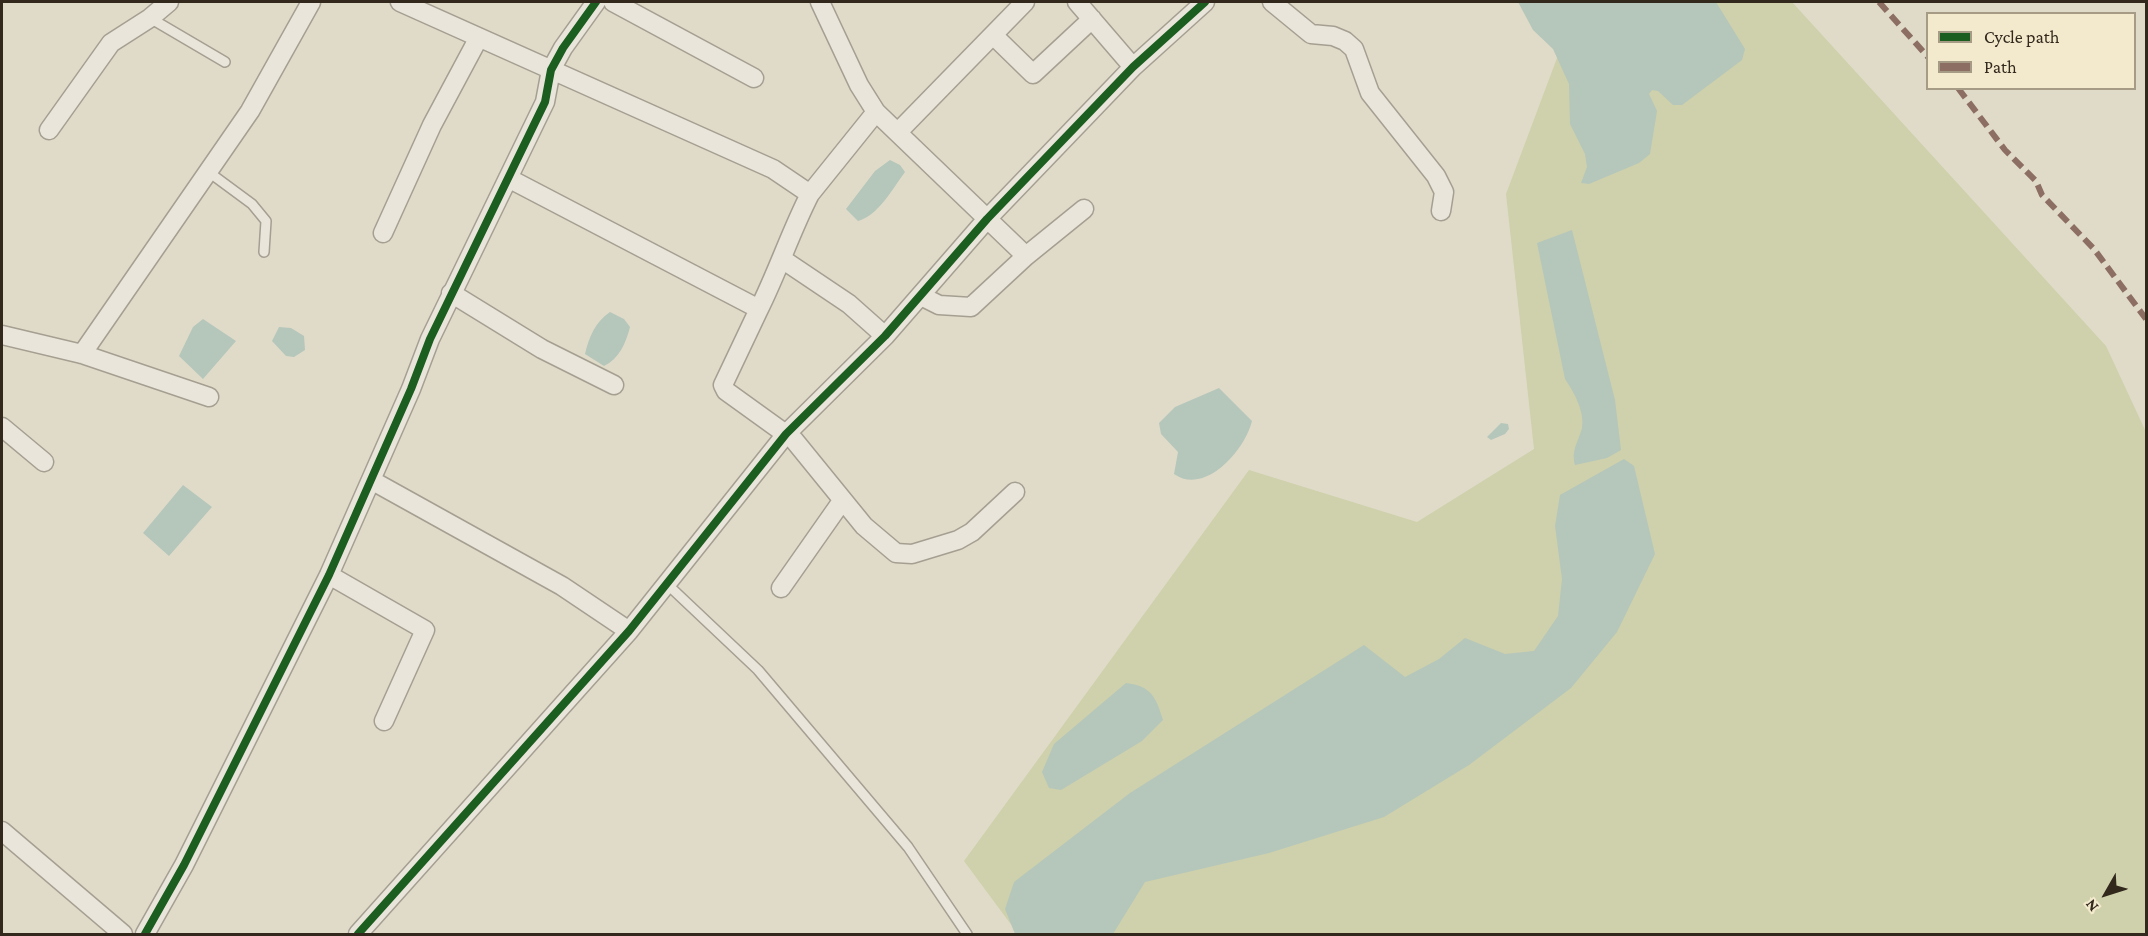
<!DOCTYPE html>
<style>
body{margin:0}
#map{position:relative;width:2148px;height:936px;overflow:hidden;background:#e0dbc8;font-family:"Crimson Pro",serif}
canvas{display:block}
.frame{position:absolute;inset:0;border:3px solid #32281c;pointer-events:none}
.legend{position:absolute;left:1926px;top:12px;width:210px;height:78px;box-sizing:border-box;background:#f3eacd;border:2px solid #a69c86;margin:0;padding:8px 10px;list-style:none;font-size:18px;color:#32281c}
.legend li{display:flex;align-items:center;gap:12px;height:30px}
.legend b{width:30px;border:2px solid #a69c86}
.north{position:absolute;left:2076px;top:864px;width:60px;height:60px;-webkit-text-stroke:4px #f3eacd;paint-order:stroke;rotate:231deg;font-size:16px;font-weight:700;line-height:24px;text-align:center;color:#32281c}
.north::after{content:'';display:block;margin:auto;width:21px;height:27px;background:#32281c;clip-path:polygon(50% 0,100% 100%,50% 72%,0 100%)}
</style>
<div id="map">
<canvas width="2148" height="936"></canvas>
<div class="frame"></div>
<ul class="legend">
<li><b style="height:8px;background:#1b5e20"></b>Cycle path</li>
<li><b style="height:8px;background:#8d6e63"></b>Path</li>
</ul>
<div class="north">N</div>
</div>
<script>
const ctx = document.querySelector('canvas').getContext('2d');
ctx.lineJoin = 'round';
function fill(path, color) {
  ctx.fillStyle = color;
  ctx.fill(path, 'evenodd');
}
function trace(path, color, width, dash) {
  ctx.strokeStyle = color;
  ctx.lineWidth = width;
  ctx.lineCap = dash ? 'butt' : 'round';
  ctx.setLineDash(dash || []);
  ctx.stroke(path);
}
fill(new Path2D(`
 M1578,2H1792L2106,346L2146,432V934H1018L964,861L1249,470L1417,522L1534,449L1506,194Z`), '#ced1ab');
fill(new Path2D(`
 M1518,2H1716L1745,49L1742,60L1682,105H1673L1658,91L1652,90L1649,94L1657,111L1650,154L1639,163L1589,184L1581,183L1587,167L1585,154L1570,124L1569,84L1553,49L1533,30Z
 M890,160L900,165L905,172C893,188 878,216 858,221L846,209L875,171Z
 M1572,230L1615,400L1621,450L1607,458L1575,465C1571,450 1578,443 1582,428C1585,412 1574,392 1565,379L1537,243Z
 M610,312L624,319L630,327C626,343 619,359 604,366L585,354C589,337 595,322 610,312Z
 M203,319L236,341L203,379L179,356L193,327Z
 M279,327L291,328L304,336L305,350L294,357L286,356L272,341Z
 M1219,388L1252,421C1245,450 1205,496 1174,474L1178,452L1161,434L1159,423L1175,407Z
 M1501,423L1508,424L1509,429L1505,434L1491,440L1487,437Z
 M1624,459L1634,466L1655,554L1617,632L1571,688L1469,765L1384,817L1269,853L1145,882L1113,934H1015L1005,909L1014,882L1130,793L1364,645L1405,677L1439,659L1465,638L1505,654L1534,651L1558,616L1562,579L1555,526L1560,495Z
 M183,485L212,507L169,556L143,533Z
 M1126,683C1151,686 1156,697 1163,720L1142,741L1061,790L1049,788L1042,772L1054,744Z`), '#b5c6bb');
const service = new Path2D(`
 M150,18L225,62
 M210,173L252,204L266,221L264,252
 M667,584L758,670L908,847L967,934`);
const minor = new Path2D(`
 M400,2L773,169L810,194C791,231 778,271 759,309L508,178
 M613,2L754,78
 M820,2L859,85L876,112L1026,256
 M1077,2L1133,67
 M1272,2L1311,34L1333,36L1345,41L1354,49L1370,93L1436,176L1444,192L1441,211
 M993,35L1033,74L1092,19
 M49,130L111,43L150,18L169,2
 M898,132L1025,2
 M810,194L876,112
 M383,233L432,125L478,39
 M782,259L849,304L885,336
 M451,293L542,349L614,385
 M921,296L939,305L971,307L1026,256L1084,209
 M759,309L723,385L726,391L794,440L864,526L896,553L912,554L958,540L972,532L1015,492
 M2,335L82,354L209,397
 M82,354L250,111L311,2
 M2,427L44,462
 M371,480L562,586L629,631
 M329,575L425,630L384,721
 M781,588L842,501
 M2,831L123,934
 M145,934L184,865L329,575L411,389L430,339L545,102L551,70L563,48L596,2
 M358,934L629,631L786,434L885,336L987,219L1133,67L1205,2`);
trace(service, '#a59f92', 12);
trace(minor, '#a59f92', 21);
trace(service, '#e9e5da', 9);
trace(minor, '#e9e5da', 18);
trace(new Path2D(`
 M1879,2L1928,57
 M1958,88L2005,150L2036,181L2042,195L2094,249L2146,319`), '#8d6e63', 6, [12, 6]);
trace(new Path2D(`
 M145,934L184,865L329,575L411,389L430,339L545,102L551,70L563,48L596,2
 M358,934L629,631L786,434L885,336L987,219L1133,67L1205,2`), '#1b5e20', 8);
</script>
